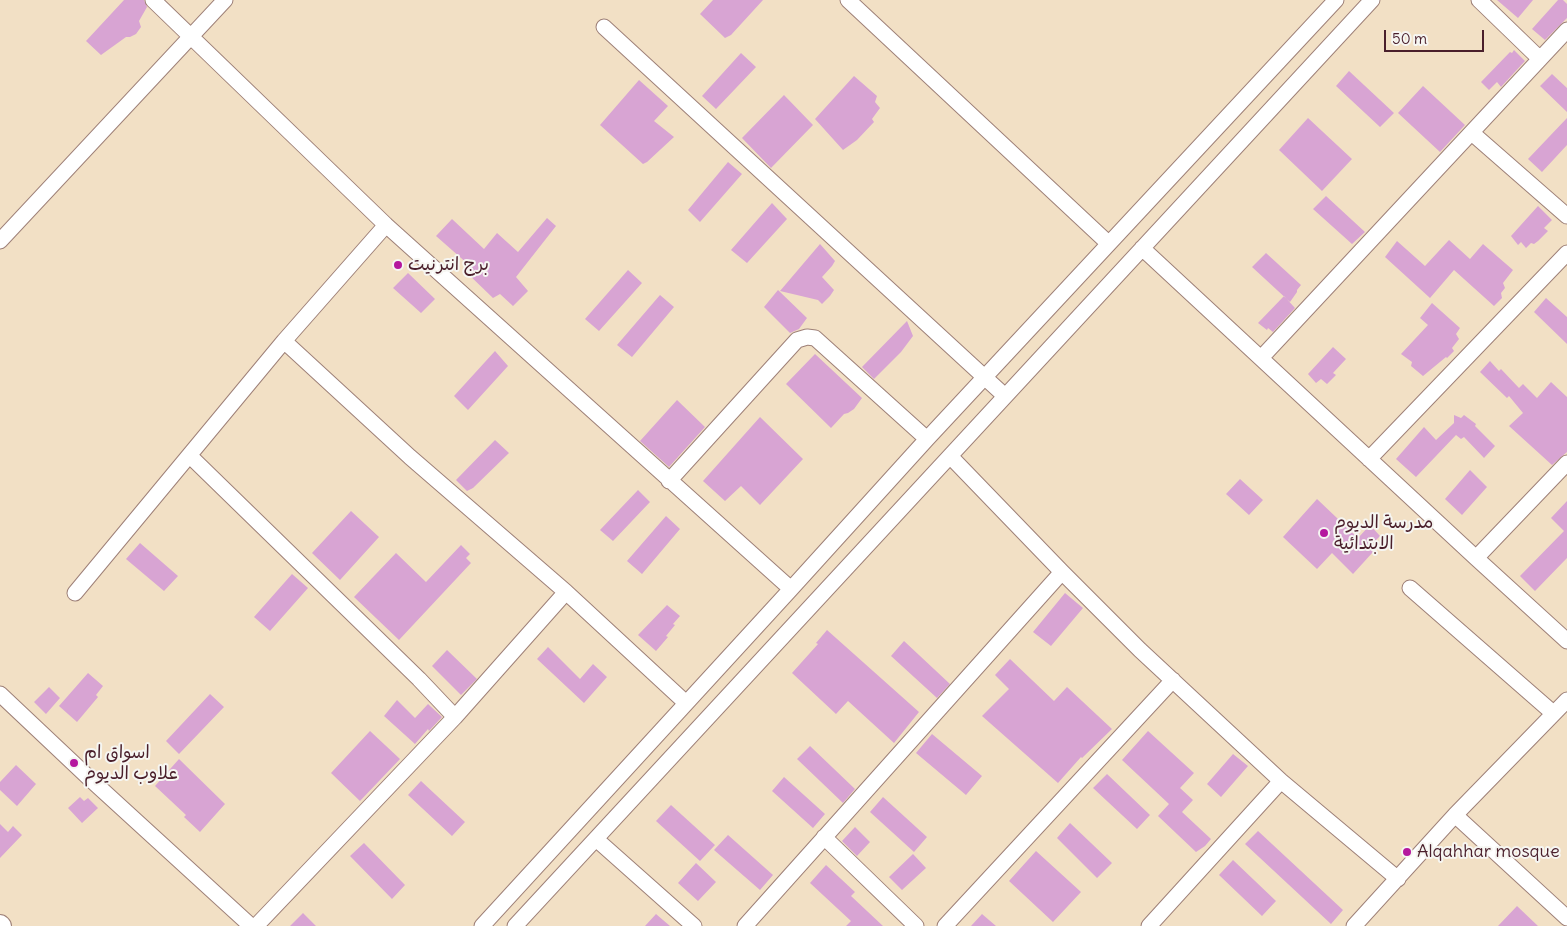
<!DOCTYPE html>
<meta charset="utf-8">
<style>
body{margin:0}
#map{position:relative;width:1567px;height:926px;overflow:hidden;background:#f2e0c5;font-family:Delius,sans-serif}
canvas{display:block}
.scale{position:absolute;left:1384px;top:30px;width:100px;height:22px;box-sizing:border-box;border:2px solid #4a1f2b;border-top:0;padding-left:6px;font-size:15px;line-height:18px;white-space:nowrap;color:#4a1f2b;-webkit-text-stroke:4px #f6f6f2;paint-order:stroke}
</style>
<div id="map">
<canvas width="1567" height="926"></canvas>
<div class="scale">50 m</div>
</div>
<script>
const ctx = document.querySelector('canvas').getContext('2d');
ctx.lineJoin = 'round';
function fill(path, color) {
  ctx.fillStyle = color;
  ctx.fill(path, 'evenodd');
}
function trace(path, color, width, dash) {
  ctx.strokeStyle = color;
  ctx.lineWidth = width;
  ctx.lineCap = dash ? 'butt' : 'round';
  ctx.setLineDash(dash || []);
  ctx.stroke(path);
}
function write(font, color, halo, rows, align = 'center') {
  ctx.font = font + ' Delius,"Playpen Sans Arabic",sans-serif';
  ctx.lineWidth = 4;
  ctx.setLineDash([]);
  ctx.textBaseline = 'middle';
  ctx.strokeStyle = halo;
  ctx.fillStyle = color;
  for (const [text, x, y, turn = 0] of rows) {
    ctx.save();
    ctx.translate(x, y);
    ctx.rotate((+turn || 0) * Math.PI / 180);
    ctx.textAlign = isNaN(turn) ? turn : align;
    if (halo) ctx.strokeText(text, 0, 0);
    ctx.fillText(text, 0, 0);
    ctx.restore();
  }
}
fill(new Path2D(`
 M124,0H144L147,7L139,21L141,27L136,34L130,37H126L101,55L86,41Z
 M713,0H763L731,35L725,38L700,14Z
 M1497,0H1533L1518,18Z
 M1558,0H1563L1567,4V18L1545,40L1532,29Z
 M1514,50L1525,61L1501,87L1497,82L1489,90L1481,82L1510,52L1512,53Z
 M741,53L756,67L716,109L702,96Z
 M1349,71L1394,113L1380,127L1336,86Z
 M1552,74L1567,88V112L1540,86Z
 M854,76L877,96L875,102L880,108L872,119L874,122L857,140L843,150L815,119Z
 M639,80L668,106L654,121L674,137L647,162L643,164L600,125Z
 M1423,86L1465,125L1440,152L1398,113Z
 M784,95L813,125L771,168L742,138Z
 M1308,118L1352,159L1322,191L1279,150Z
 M1567,118V145L1542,172L1528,159Z
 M728,162L742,174L700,222L688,210Z
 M1326,196L1365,232L1352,244L1313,209Z
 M772,203L787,219L747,263L731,250Z
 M1538,206L1552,220L1544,228L1548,231L1538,241L1534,244L1531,243L1526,248L1521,242L1518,245L1511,236Z
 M547,218L556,226L516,277L528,291L513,306L500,294L493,298L465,271L469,265L436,236L452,219L484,249L497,233L518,252Z
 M1449,240L1470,259L1483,244L1513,270L1503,283L1505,288L1501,293L1502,298L1494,306L1454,270L1430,298L1385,257L1397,241L1425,266Z
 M820,244L835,261L832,266L822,277L834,290L830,296L822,304L818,300L780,291Z
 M1266,253L1301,285L1297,290V292L1290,302L1252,267Z
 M628,270L642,283L599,331L585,319Z
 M408,273L435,299L421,313L393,288Z
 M778,290L807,318L799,329L790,333L764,307Z
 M660,295L674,307L632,357L617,345Z
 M1284,296L1295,308L1273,332L1268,328L1267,330L1258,323Z
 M1546,298L1567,317V344L1534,312Z
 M1432,303L1460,328L1456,334L1459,339L1452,348L1454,351L1447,358L1446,357L1423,376L1411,366L1412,362L1401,354L1428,325L1420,318Z
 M907,321L913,336L901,352L874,379L862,367Z
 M1333,347L1346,359L1333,373L1336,375L1327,384L1321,379L1316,383L1308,374Z
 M495,351L508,366L468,410L454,396Z
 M815,354L862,398L854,409L848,413L844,414L831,428L786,384Z
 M1490,361L1499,371L1501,369L1519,388L1523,384L1537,398L1551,382L1567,397V452L1552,465L1509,426L1523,413L1509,396L1507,398L1480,372Z
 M677,400L705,427L669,467L640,441Z
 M1454,415L1461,418L1464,415L1476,424L1475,426L1495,446L1484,458L1464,437L1461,439L1456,435L1416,477L1396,459L1424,427L1436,440L1454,423Z
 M760,417L803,459L760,505L741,486L725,501L703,481Z
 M495,440L509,453L473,488L467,491L456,480Z
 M1470,470L1487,487L1462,515L1445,499Z
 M1240,479L1263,500L1249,515L1226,494Z
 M638,490L650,502L613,541L600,530Z
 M1317,499L1358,538L1370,525L1380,536L1369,547L1373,552L1353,574L1332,553L1317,569L1283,537Z
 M1567,501V558L1535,591L1520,576L1564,531L1551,518Z
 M351,511L379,537L340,580L312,553Z
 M666,516L680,529L642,574L627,561Z
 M140,543L178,576L164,591L126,559Z
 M461,545L470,554L466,558L471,563L399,640L354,597L396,553L426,582Z
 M292,574L308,588L270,631L254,617Z
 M1065,593L1083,608L1051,646L1033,632Z
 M667,605L680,616L673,624L675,625L666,636L668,637L656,651L638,635Z
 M827,630L919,712L894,743L848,701L836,714L792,673L818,644L816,643Z
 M904,641L950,684L937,698L891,656Z
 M548,647L580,679L593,664L607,677L584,703L537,659Z
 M447,650L477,679L461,695L432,666Z
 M1010,659L1054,701L1067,687L1112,729L1082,758L1081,757L1058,783L982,716L1009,689L995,675Z
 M88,673L103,686L96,695L98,697L77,722L59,706Z
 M49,687L60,698L46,714L34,702Z
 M210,694L224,707L179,754L166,741Z
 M397,700L415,718L428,704L442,717L429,731L428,729L415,744L384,716Z
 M370,731L400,759L360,801L331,773Z
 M1148,731L1194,773L1180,788L1193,800L1182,812L1211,839L1205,846L1196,852L1158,816L1169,804L1122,760Z
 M932,734L982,776L966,795L916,753Z
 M810,746L855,789L843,803L797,759Z
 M1233,754L1248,766L1221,797L1207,784Z
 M179,759L225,804L200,832L184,817L186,815L155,786Z
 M16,765L36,784L17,806L0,790V782Z
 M1107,774L1150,815L1137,829L1093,788Z
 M784,777L825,814L813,828L772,791Z
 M421,781L465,822L452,836L408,795Z
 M80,797L84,801L88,798L98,808L82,823L68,808Z
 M883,797L927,837L914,852L870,812Z
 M671,805L715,845L700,861L656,821Z
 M1070,823L1112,863L1097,878L1057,838Z
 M0,824L8,832L13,826L22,835L0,858Z
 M855,827L870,842L857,856L842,841Z
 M1258,831L1343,910L1331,924L1245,844Z
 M728,835L773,875L760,890L714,850Z
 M364,843L405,885L392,899L350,856Z
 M1036,851L1081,892L1053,922L1009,881Z
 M913,854L926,868L902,890L889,877Z
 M1233,860L1276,901L1262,916L1219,875Z
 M696,863L716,882L698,901L678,883Z
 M826,865L855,892L851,896L883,926H846L851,921L810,883Z
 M1517,906L1538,926H1498Z
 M303,913L316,926H290Z
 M656,914L670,926H645Z
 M982,914L996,926H971Z`), '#d8a4d3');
const minor = new Path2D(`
 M153,0L386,225L791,589
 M848,0L1108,243
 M1479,0L1540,59
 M604,27L1005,396
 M1472,133L1567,216
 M386,225L284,341L410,457L566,592L686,703
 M0,241L225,0
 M1142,248L1476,558L1567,641
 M1261,358L1567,30
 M190,456L419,679L455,717L566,592
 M950,456L1062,572L1140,650L1281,781L1398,879
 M1369,459L1567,253
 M669,481L797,340L807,337L815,338L927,439
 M1476,558L1567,463
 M1410,588L1553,713
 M75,593L284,341
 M0,694L88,777L251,926
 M1455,815L1567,918
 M824,837L916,926
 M596,839L694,926
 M256,926L455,717
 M482,926L791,589L927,439L1336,0
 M515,926L1372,0
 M745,926L1062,572
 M945,926L1173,680
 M1149,926L1281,781
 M1354,926L1455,815L1567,700`);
const major = new Path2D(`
 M0,925L1,926`);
trace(minor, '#9e8078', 17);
trace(major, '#9e8078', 22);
trace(minor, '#fff', 15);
trace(major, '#fff', 20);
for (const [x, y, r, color] of [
 [398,265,5,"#b5179e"],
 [1324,533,5,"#b5179e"],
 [74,763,5,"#b5179e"],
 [1407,852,5,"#b5179e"]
]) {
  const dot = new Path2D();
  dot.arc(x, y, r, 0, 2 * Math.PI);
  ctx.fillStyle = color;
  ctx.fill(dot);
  trace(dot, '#f6f6f2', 2);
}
write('18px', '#4a1f2b', '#f6f6f2', [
 ["برج انترنيت",408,265],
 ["مدرسة الديوم",1334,523],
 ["الابتدائية",1334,544],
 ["اسواق ام",84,753],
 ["علاوب الديوم",84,774],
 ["Alqahhar mosque",1417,852]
], 'left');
</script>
